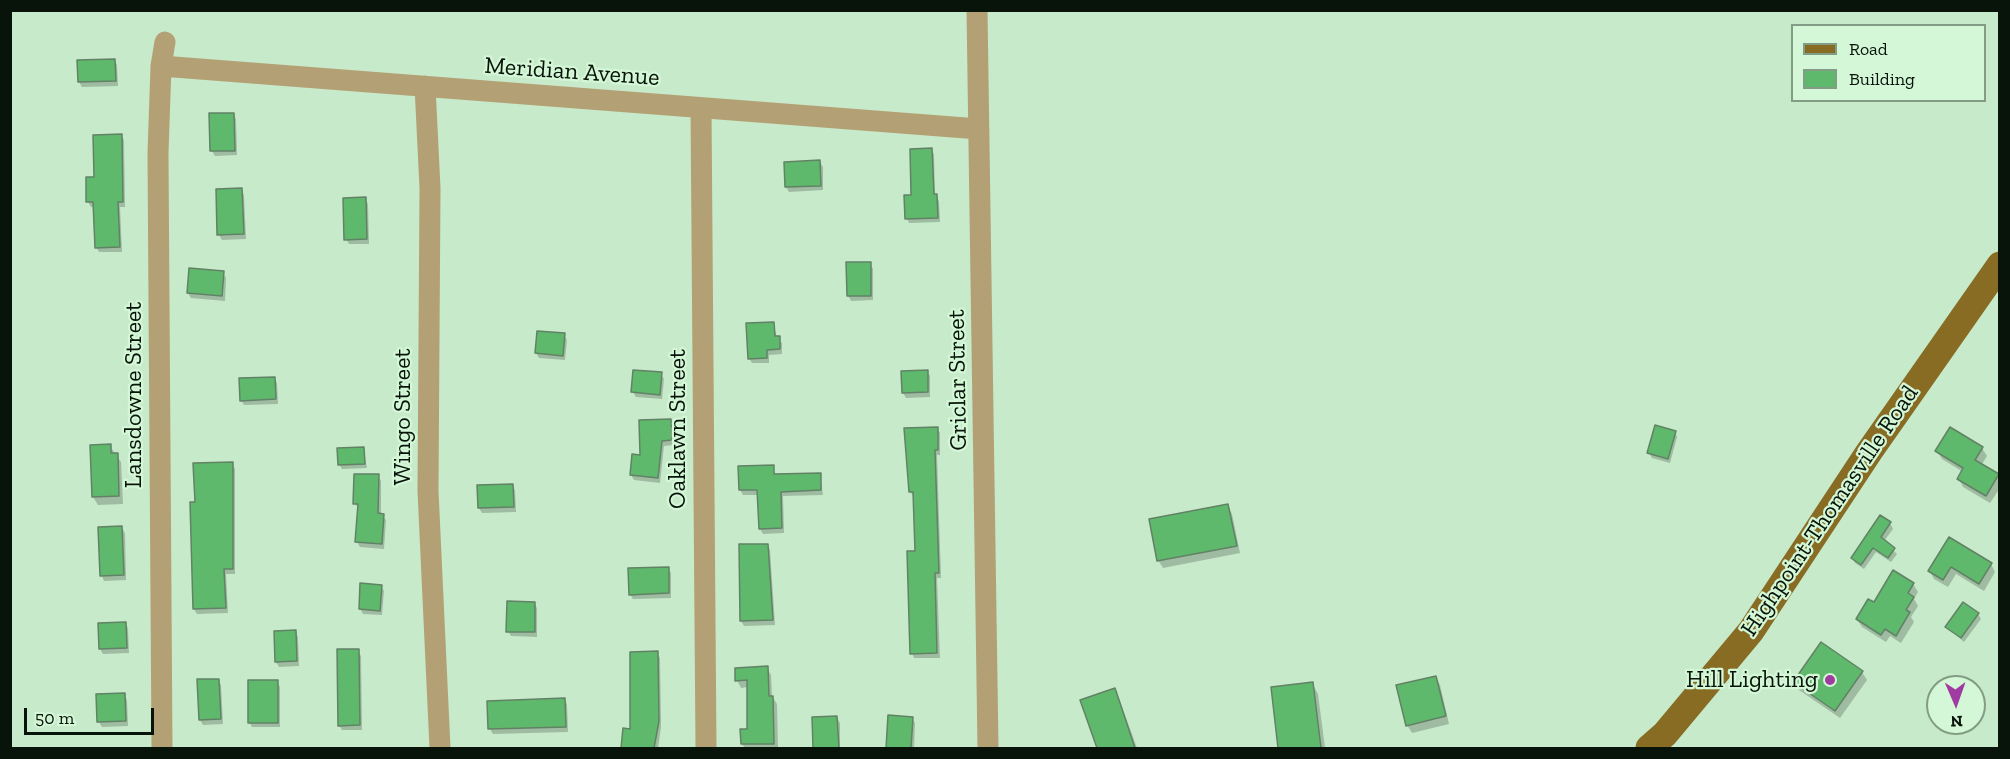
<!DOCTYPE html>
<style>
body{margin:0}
#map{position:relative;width:2010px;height:759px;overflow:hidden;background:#c7eaca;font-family:"Zilla Slab",serif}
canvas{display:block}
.frame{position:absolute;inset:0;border:12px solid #081409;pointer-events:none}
.legend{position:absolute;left:1791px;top:24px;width:195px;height:78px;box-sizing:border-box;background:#d4f7d7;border:2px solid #829c85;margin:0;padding:8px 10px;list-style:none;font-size:18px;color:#081409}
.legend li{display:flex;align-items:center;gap:12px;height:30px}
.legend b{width:30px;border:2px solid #829c85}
.north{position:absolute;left:1926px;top:675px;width:60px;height:60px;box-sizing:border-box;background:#d4f7d7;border:2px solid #829c85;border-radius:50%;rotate:178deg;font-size:16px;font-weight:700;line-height:24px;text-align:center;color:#081409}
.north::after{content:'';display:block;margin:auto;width:21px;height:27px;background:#a03ca1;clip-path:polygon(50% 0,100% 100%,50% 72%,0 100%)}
.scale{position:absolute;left:24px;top:708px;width:130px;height:27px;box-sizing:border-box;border:3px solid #081409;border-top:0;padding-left:8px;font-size:18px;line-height:21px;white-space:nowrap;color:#081409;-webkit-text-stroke:4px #d4f7d7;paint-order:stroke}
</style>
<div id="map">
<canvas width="2010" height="759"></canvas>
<div class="frame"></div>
<ul class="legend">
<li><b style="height:8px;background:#886c24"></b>Road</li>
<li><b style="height:16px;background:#5fb96d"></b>Building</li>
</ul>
<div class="north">N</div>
<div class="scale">50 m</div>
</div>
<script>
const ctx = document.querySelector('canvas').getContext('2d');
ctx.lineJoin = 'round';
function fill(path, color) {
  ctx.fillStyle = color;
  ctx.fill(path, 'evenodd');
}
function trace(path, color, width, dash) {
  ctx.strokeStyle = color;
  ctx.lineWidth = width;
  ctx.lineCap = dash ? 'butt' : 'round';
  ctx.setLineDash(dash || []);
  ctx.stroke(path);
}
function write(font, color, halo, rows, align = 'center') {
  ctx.font = font + ' "Zilla Slab",serif';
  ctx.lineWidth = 4.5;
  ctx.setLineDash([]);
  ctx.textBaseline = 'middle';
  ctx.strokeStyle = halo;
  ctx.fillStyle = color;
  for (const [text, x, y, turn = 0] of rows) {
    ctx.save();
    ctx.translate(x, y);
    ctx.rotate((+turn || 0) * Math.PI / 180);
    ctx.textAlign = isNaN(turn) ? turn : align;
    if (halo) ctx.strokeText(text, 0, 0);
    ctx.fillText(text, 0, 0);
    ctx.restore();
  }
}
fill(new Path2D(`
 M114,60L117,65L118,86L82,87L79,82Z
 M233,114L236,119L237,155L215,156L212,151L211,115Z
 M121,135L124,140L125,207H120L122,252H99L96,247L95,207H91L88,202L96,178Z
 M931,149L934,154L935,196L939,201L940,222L909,223L907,218L913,196Z
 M820,162L823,167V190L789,192L786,187Z
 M241,190L244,195L246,239L222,240L219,235Z
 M365,199L368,204L369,244H349L346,239Z
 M870,264L873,269V300L851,301L848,295Z
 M223,273L226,278L225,301L191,298L188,293Z
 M773,323L777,338L782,343V354L769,355V363H752L749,358Z
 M564,335L567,340L565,360L539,358L536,353Z
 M927,371L930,376V397L906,398L903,393Z
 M661,374L664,379L662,399L636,397L633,392Z
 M274,378L277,383L278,404L244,405L241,400Z
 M670,421L673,426L674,445L664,446L660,483L634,480L631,475L641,456Z
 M937,428L940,433V455H937L941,578H937L940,658H914L912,653L917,552L913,496L910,491Z
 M1675,432L1677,437L1670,463L1652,458L1649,453Z
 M91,446H110L121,462L123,504L98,505L93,497Z
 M363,448L367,468L342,469L339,464Z
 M1982,448L1987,456L1981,466L2000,479V488L1990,503L1963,487L1959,479L1963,472L1942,459L1937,451Z
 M232,463L235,469V574H226L228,613L197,614L194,609L196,503Z
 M773,467L776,476L820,474L823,495L783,496L784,533L763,534L760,529L759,495H743L740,490L739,468Z
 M378,476L381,481V515L386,520L384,549L360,547L357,542L360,509L355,504Z
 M512,485L515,490L516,512L482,513L479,508Z
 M1228,506L1232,514L1240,553L1163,568L1158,560Z
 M1890,523L1893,529L1884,541L1897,554L1891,562L1876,552L1864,569L1855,563L1852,558Z
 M122,528L125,533L126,580L104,581L102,576Z
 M1949,539L1991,564L1995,572L1984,591L1956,574L1948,587L1934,579L1930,571Z
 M767,545L770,550L775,625L744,626L741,621L740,546Z
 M668,568L671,573V598L633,599L630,594Z
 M1894,572L1913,584L1918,592L1914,599L1918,606L1911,617L1914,622L1901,643L1890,636L1886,642L1862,627L1857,619L1874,604Z
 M381,586L384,591L382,615L363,614L360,609Z
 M534,603L537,608V637L511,636L508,631Z
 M1978,614L1981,619L1964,642L1947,627Z
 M125,623L128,628L129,653L103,654L100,649Z
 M295,632L298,637L299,666L279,667L276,662Z
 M1822,644L1862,672L1867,680L1840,718L1799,690L1795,682Z
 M358,651L361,656L362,730H342L339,725Z
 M657,653L660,658L661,727L658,748H622L625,730L632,731Z
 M767,668L771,675L772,696L777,704L778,748H745L742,744L749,730L748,687L741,688L737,680Z
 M1436,677L1440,685L1449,724L1412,733L1407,725Z
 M218,680L221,685L223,724L203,725L200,720Z
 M277,682L280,687V727H252L249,722Z
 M1312,683L1318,694L1325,748H1280L1273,688Z
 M1114,690L1120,701L1137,748H1098L1082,701Z
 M124,695L127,700L128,726L102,727L99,722Z
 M564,699L567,704L568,732L493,734L490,729Z
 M889,717L912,718L915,723L914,748H887Z
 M837,718L840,723V748H815L814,719Z`), '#0003');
const building = new Path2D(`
 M115,59L116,81L78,82L77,60Z
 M209,113H234L235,151H210Z
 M122,134L123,202H118L120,247L95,248L93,202H86V177H94L93,135Z
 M932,148L934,194H937L938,218L905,219L904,195H911L910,149Z
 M820,160L821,186L785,187L784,162Z
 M242,188L244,234L217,235L216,189Z
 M366,197L367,239L344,240L343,198Z
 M846,262H871V296H847Z
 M189,268L224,271L222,296L187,293Z
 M774,322L775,336H780V349L767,350V358L748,359L746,323Z
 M537,331L565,333L563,356L535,353Z
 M633,370L662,372L660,395L631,392Z
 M928,370V392L902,393L901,371Z
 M275,377L276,399L240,401L239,378Z
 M671,419L672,440L662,441L658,478L630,475L632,454L640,455L639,420Z
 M1655,425L1676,431L1668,459L1647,453Z
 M938,427V450H935L939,573H935L937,653L910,654L907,551H915L913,492H909L904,428Z
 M1950,427L1983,447L1975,460L1999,474L1986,496L1957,479L1963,468L1935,451Z
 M111,444V453H118L119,496L92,497L90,445Z
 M364,447L365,464L338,465L337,448Z
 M233,462V569H224L226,608L193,609L190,502H195L193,463Z
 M774,465V474L821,473V490L781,492L782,528L759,529L757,490H739L738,466Z
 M354,474H379L378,513L384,514L382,544L355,542L358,504H353Z
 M513,484L514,507L478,508L477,485Z
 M1228,504L1237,546L1157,561L1149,519Z
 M1880,515L1891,522L1881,537L1895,548L1888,558L1873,548L1861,565L1851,558Z
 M122,526L124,575L100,576L98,527Z
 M1949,537L1992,563L1979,584L1951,567L1943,580L1928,571Z
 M739,544H768L773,620L740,621Z
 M669,567V593L629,595L628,568Z
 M1893,570L1914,583L1908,593L1914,597L1906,610L1910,612L1896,636L1885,629L1881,635L1856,619L1868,599L1874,602Z
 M360,583L382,585L380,611L359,609Z
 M507,601L535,602V632H506Z
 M1963,602L1979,613L1961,638L1945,627Z
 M126,622L127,648L99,649L98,623Z
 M296,630L297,661L275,662L274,631Z
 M1821,642L1863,671L1835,711L1793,682Z
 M337,649H359L360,725L338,726Z
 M658,651L659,721L654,748H621L623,728L630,729V652Z
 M768,666L769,696H773L774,744H741L740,729H747V680L735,681V668Z
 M1436,676L1446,716L1406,726L1396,685Z
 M197,679H219L221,719L199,720Z
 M248,680H278V723H248Z
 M1313,682L1321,748H1278L1271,687Z
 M1115,688L1135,748H1097L1080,700Z
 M125,693L126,721L97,722L96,694Z
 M565,698L566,727L488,729L487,701Z
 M888,715L913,717L911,748H886Z
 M837,716L839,748H813L812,717Z`);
fill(building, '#5fb96d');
trace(building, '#628265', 1.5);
trace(new Path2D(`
 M977,10L988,748
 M161,66L979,129
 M425,86L430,188L428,491L440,748
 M701,109L706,748
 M162,748L158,153L161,66L165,42`), '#b3a175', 21);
trace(new Path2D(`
 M1649,748L1665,734L1751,631L1869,452L2000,265`), '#886c24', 27);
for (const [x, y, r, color] of [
 [1830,680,6,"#a03ca1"]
]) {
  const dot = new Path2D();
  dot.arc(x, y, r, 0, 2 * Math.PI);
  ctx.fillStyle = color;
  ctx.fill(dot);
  trace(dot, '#d4f7d7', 2);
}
write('24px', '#081409', '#d4f7d7', [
 ["Meridian Avenue",572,72,4],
 ["Griclar Street",958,380,-91],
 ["Lansdowne Street",134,395,-90],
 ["Wingo Street",403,417,-90],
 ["Oaklawn Street",678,429,-90],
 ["Highpoint-Thomasville Road",1830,511,-56]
]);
write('24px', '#081409', '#d4f7d7', [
 ["Hill Lighting",1818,680]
], 'right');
</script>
